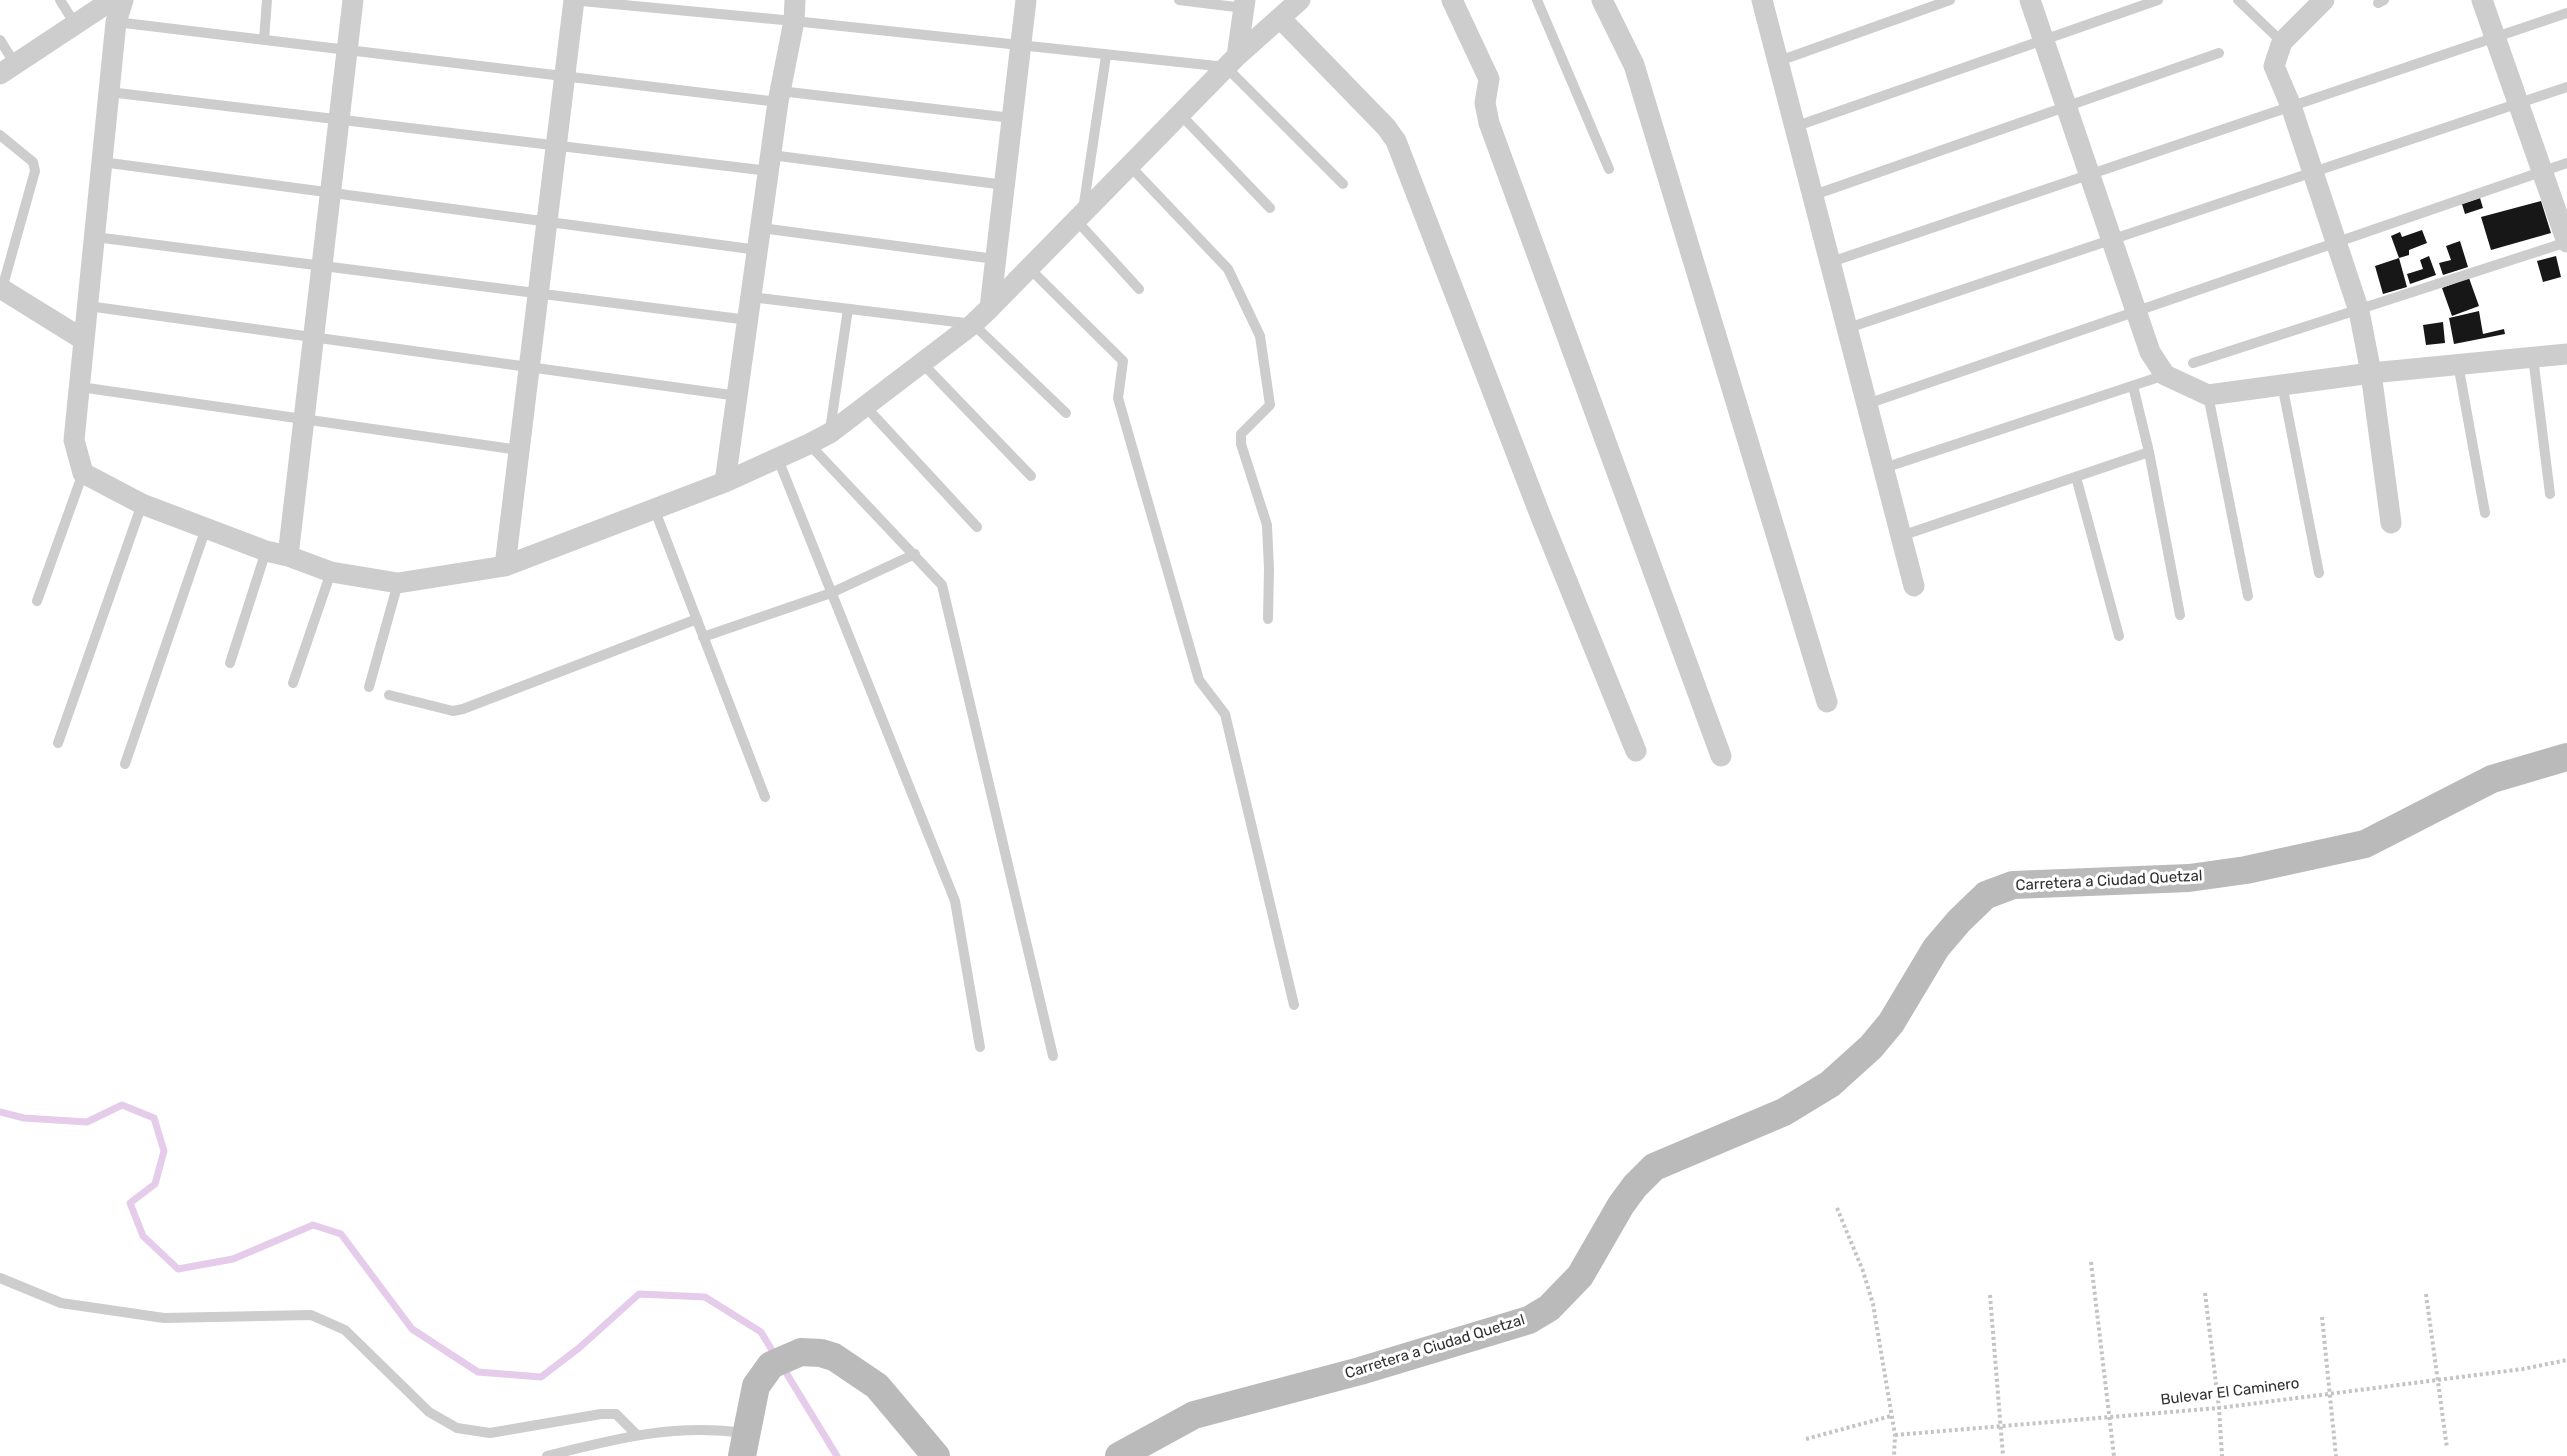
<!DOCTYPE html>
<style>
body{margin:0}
canvas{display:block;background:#fff}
</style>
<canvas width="2567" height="1456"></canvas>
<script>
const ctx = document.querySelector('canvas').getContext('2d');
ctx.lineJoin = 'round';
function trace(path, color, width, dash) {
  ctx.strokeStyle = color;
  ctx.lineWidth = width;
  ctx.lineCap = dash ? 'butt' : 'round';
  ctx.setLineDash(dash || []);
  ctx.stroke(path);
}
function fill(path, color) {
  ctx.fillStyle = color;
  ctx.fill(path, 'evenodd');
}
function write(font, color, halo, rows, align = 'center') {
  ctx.font = font + ' Rubik,sans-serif';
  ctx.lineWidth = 6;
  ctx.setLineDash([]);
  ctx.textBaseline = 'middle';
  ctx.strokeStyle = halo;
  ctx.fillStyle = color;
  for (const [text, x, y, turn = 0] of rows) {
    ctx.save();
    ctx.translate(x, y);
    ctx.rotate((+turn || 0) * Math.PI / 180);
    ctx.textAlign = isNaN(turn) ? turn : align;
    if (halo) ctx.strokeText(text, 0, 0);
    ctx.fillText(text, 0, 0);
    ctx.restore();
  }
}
trace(new Path2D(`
 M0,1112L24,1118L87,1122L122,1105L154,1118L164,1151L155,1184L130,1203L143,1236L178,1269L233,1259L313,1225L341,1234L412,1329L478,1372L541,1377L579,1348L639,1294L705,1297L761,1332L776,1357
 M782,1366L837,1456`), '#e6cceb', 7);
fill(new Path2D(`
 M2480,198L2483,208L2465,214L2462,204Z
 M2541,201L2551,233L2491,250L2481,217Z
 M2422,230L2427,243L2409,250V255L2399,258L2391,236L2400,232L2402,237Z
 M2460,241L2468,267L2443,275L2439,263L2451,260L2446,246Z
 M2429,256L2436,275L2410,284L2407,274L2423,269L2420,260Z
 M2556,256L2561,277L2543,282L2537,261Z
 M2399,258L2407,287L2383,294L2375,266Z
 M2469,278L2479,306L2452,316L2442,288Z
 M2479,311L2483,334L2504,329L2505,334L2454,344L2449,318Z
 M2443,322L2445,343L2426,345L2423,325Z`), '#171717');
trace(new Path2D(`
 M1837,1208L1863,1271L1873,1304L1895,1435L1894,1456
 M2091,1262L2114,1456
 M2205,1293L2219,1408L2222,1456
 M2426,1294L2447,1448
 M1990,1295L2003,1456
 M2322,1317L2336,1456
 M1895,1435L2219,1408L2523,1369L2567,1360
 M1806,1439L1891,1416`), '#c4c4c4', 4, [3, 3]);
trace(new Path2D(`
 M60,0L75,24
 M571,0L794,21L1226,67L1343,184
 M1179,0L1244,8
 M1537,0L1609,169
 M2238,0L2282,42
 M2378,3L2384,0
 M116,22L778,102
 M0,40L15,64
 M264,40L267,0
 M1779,61L1950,0
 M780,91L1012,118
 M109,92L769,171
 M1181,115L1270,208
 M1794,127L2158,0
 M0,135L33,162L35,171L2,289
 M771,155L1005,185
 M102,162L758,250
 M1130,166L1228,269L1260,336L1270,405L1241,434V444L1267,525L1269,569L1268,619
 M1814,195L2219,53
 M1083,210L1106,56
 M1077,221L1139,289
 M761,228L995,259
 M95,237L748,320
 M1831,262L2567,13
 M1029,268L1123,361L1118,398L1199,680L1225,714L1294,1005
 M751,297L973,324L1066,413
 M88,306L738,396
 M1848,328L2567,87
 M2533,357L2550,494
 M922,363L1031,476
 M2193,363L2567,242
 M2458,364L2485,513
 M2282,384L2319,573
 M2133,386L2149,452L2180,615
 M80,387L519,450
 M2208,395L2248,596
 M1867,404L2567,163
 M865,406L977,527
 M830,430L848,309
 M809,444L942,585L1053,1056
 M778,459L955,901L980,1047
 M1884,468L2165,375
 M2076,477L2119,636
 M654,508L765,797
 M1901,536L2149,452
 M37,601L83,473
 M703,637L831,593L915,554
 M230,663L266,551
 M293,683L331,572
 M369,687L398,583
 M389,695L453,711L463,709L697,619
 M58,743L142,504
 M125,764L206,528
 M0,1278L61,1303L164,1318L311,1315L345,1330L429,1412L457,1428L490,1433L601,1414H616L636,1434
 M547,1456C614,1439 675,1423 744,1433`), '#cdcdcd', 10);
trace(new Path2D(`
 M123,0L116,22L74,440L83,473L142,504L266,551L288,556L331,572L398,583L505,566L725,482L809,444L830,433L973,324L990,308L1237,56L1300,0
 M1452,0L1489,79L1485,103L1489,123L1721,756
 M1602,0L1634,65L1827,702
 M1762,0L1914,586
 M2030,0L2150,352L2165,375L2208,395L2371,373L2567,354
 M2324,0L2282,42L2274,66L2291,106L2359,311L2371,373L2391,523
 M2482,0L2567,242
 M1280,18L1386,127L1396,141L1541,517L1636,751
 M1237,56L1245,0
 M0,74L112,0
 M0,288L84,340
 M990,308L1026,0
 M725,482L778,102L794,21L795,0
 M288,556L353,0
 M505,566L574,0`), '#cdcdcd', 21);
trace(new Path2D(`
 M742,1456L756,1386L771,1365L801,1352L821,1353L834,1357L877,1386L936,1456
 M1119,1456L1194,1415L1360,1371L1529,1320L1549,1308L1580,1276L1621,1205L1635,1186L1654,1167L1784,1112L1830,1084L1871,1047L1891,1023L1936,948L1959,921L1986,895L2013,885L2189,878L2246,870L2365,844L2492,779L2567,757`), '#bababa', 28);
write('15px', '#303030', '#fff', [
 ["Carretera a Ciudad Quetzal",2109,881,-3],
 ["Carretera a Ciudad Quetzal",1435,1347,-17],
 ["Bulevar El Caminero",2230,1392,-7]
]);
</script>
